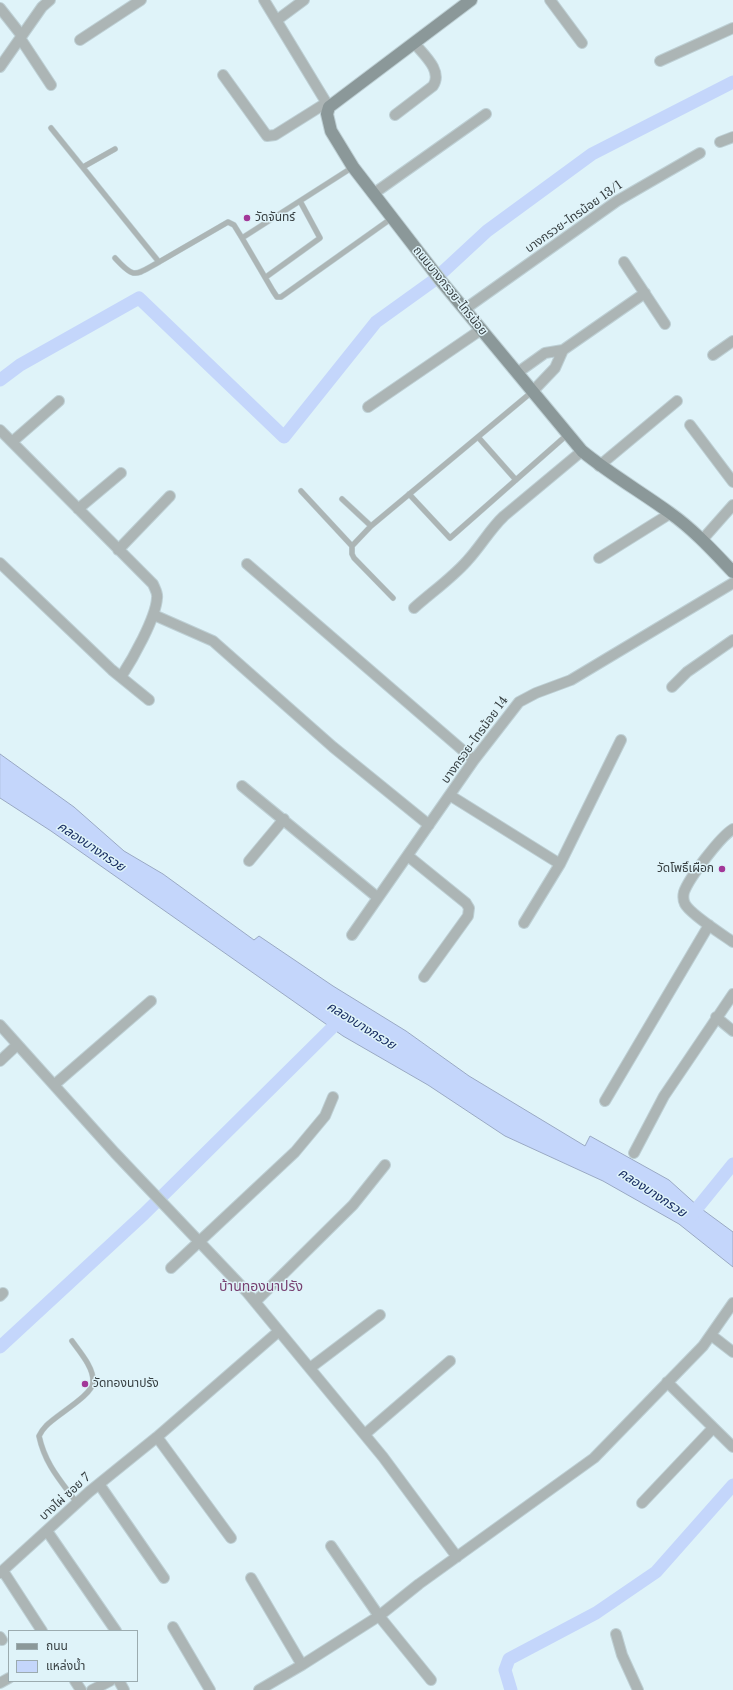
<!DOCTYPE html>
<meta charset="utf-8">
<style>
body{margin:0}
#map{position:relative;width:733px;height:1690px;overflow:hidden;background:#dff3f9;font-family:"Libre Baskerville","Noto Sans Thai",serif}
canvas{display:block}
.legend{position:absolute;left:8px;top:1630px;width:130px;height:52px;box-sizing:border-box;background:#dff3f9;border:1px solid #9babaf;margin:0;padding:5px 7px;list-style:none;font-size:12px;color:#363e40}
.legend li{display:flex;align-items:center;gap:8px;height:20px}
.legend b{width:20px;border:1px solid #9babaf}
</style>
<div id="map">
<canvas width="733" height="1690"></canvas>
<ul class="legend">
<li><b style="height:5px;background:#8b9899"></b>ถนน</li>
<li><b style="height:11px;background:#c4d6fb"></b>แหล่งน้ำ</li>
</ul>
</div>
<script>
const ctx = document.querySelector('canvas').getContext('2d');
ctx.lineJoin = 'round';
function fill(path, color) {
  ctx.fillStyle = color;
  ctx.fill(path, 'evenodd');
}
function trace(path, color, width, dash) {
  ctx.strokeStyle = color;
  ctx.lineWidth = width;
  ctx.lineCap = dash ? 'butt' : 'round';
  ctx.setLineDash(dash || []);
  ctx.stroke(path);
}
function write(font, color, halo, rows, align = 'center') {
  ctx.font = font + ' "Libre Baskerville","Noto Sans Thai",serif';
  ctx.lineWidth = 3;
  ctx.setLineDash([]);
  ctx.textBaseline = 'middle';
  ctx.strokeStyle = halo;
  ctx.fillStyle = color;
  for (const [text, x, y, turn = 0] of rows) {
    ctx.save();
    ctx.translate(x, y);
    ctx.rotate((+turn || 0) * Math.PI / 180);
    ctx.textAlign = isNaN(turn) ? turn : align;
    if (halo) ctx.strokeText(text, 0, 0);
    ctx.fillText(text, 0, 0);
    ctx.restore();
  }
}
const water = new Path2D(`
 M0,754L74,807L124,851L163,874L254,940L259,936L333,986L406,1031L469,1076L585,1146L590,1136L669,1180L699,1207L733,1232V1267L679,1224L603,1181L505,1136L428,1085L343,1036L51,831L0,798Z`);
fill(water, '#c4d6fb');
trace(water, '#99a8c3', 1);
trace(new Path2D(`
 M0,380L20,365L139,298L284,437L376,322L433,281L487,231L592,154L733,82
 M690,1217L733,1164
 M0,1347L144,1214L343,1017
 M511,1690L505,1670L509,1659L596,1613L656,1572L733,1485`), '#c4d6fb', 13);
const lane = new Path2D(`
 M51,128L159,262L228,222L234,225L242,238L353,167
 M83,167L115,149
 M242,238L273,291L277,297H281L392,218
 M115,258C135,280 135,275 159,262
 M266,277L320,238L300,201
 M478,437L516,480
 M301,491L352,546
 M409,494L450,538L568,434
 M342,499L371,526
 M393,598L354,558L352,554V546L371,526L533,391
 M72,1341C80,1352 94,1368 93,1382C93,1395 56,1415 46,1426C43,1429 41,1432 39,1436C45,1464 60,1480 77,1503`);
const street = new Path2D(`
 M264,0L329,107
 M550,0L582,43
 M0,8L22,36
 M277,20L304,0
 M20,38L51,85
 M80,40L141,0
 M660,61L733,28
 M0,67L42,7L50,0
 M223,75L267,136L275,135L326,103
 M395,115L433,86C443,71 424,55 415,44
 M720,142L733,137
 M373,194L486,114
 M624,262L665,324
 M465,309L617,201L700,153
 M713,355L733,341
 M517,373L545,353L563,350L645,293
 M533,391L555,368L563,350
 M368,407L482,329
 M690,425L733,482
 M0,430L153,584C155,589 158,593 157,598C156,618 132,660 121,677
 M12,442L59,401
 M599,466L677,401
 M78,509L121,473
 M702,540L733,505
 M118,550L170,496
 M599,558L671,513
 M0,563L112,670L149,700
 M247,564L474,760
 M414,608C432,592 452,578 467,561C481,546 490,529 504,516L582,451
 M154,615L213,641L333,747L429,825
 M672,687L687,672L733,640
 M242,786L377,897
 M451,796L560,864
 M733,829C720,837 689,878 684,892C683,896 683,900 685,904C690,914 723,935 733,942
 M408,856L466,903L469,908L468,916L424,977
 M249,861L284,819
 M524,923L560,864L621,740
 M352,935L474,760L519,702L536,693L571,680L733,583
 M716,1017L733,1031
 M0,1025L115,1153L246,1291L383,1457L457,1557
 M0,1061L17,1045
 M54,1085L151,1001
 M605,1101L709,925
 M634,1153L664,1096L733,994
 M171,1268L295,1152L325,1116L333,1097
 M0,1296L3,1293
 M255,1302L353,1205L385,1165
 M711,1335L733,1352
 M310,1368L380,1315
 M667,1382L733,1447
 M365,1434L450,1361
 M157,1437L279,1331
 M99,1484L164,1578
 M642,1503L713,1428
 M47,1531L116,1631
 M331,1546L379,1616L431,1680
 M3,1571L42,1631
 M0,1573L89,1492L157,1437L231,1538
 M251,1578L302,1665
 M173,1627L210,1690
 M616,1634L622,1655L638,1690
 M0,1637L2,1640
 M75,1681L81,1690
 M119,1681L124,1690
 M0,1683L9,1678
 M92,1690L110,1681
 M259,1690L302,1665L379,1616L419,1584L594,1458L703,1346L733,1303`);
const secondary = new Path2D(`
 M471,0L329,107L327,114L331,131L353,167L441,281L582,451C610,474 641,492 670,513C694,530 713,551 733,572`);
trace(lane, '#bdcfd4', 6);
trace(street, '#bdcfd4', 12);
trace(secondary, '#bdcfd4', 14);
trace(lane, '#acb5b5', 5);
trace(street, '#acb5b5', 10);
trace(secondary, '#8b9899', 12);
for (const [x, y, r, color] of [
 [247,218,4,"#a23798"],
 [722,869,4,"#a23798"],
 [85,1384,4,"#a23798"]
]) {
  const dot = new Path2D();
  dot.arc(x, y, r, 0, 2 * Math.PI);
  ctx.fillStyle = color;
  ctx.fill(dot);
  trace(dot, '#dff3f9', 1.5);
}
write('12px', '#363e40', '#dff3f9', [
 ["บางกรวย-ไทรน้อย 13/1",574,217,-35],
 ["ถนนบางกรวย-ไทรน้อย",450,291,51],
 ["บางกรวย-ไทรน้อย 14",475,740,-54],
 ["บางไผ่ ซอย 7",65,1497,-42]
]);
write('12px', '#363e40', '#dff3f9', [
 ["วัดจันทร์",255,218],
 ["วัดโพธิ์เผือก",714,869,"right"],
 ["วัดทองนาปรัง",93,1384]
], 'left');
write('italic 13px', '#172c61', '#dff3f9', [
 ["คลองบางกรวย",91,847,34],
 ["คลองบางกรวย",361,1026,32],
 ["คลองบางกรวย",652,1193,33]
]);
write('14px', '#774070', '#dff3f9', [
 ["บ้านทองนาปรัง",261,1287]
]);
</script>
